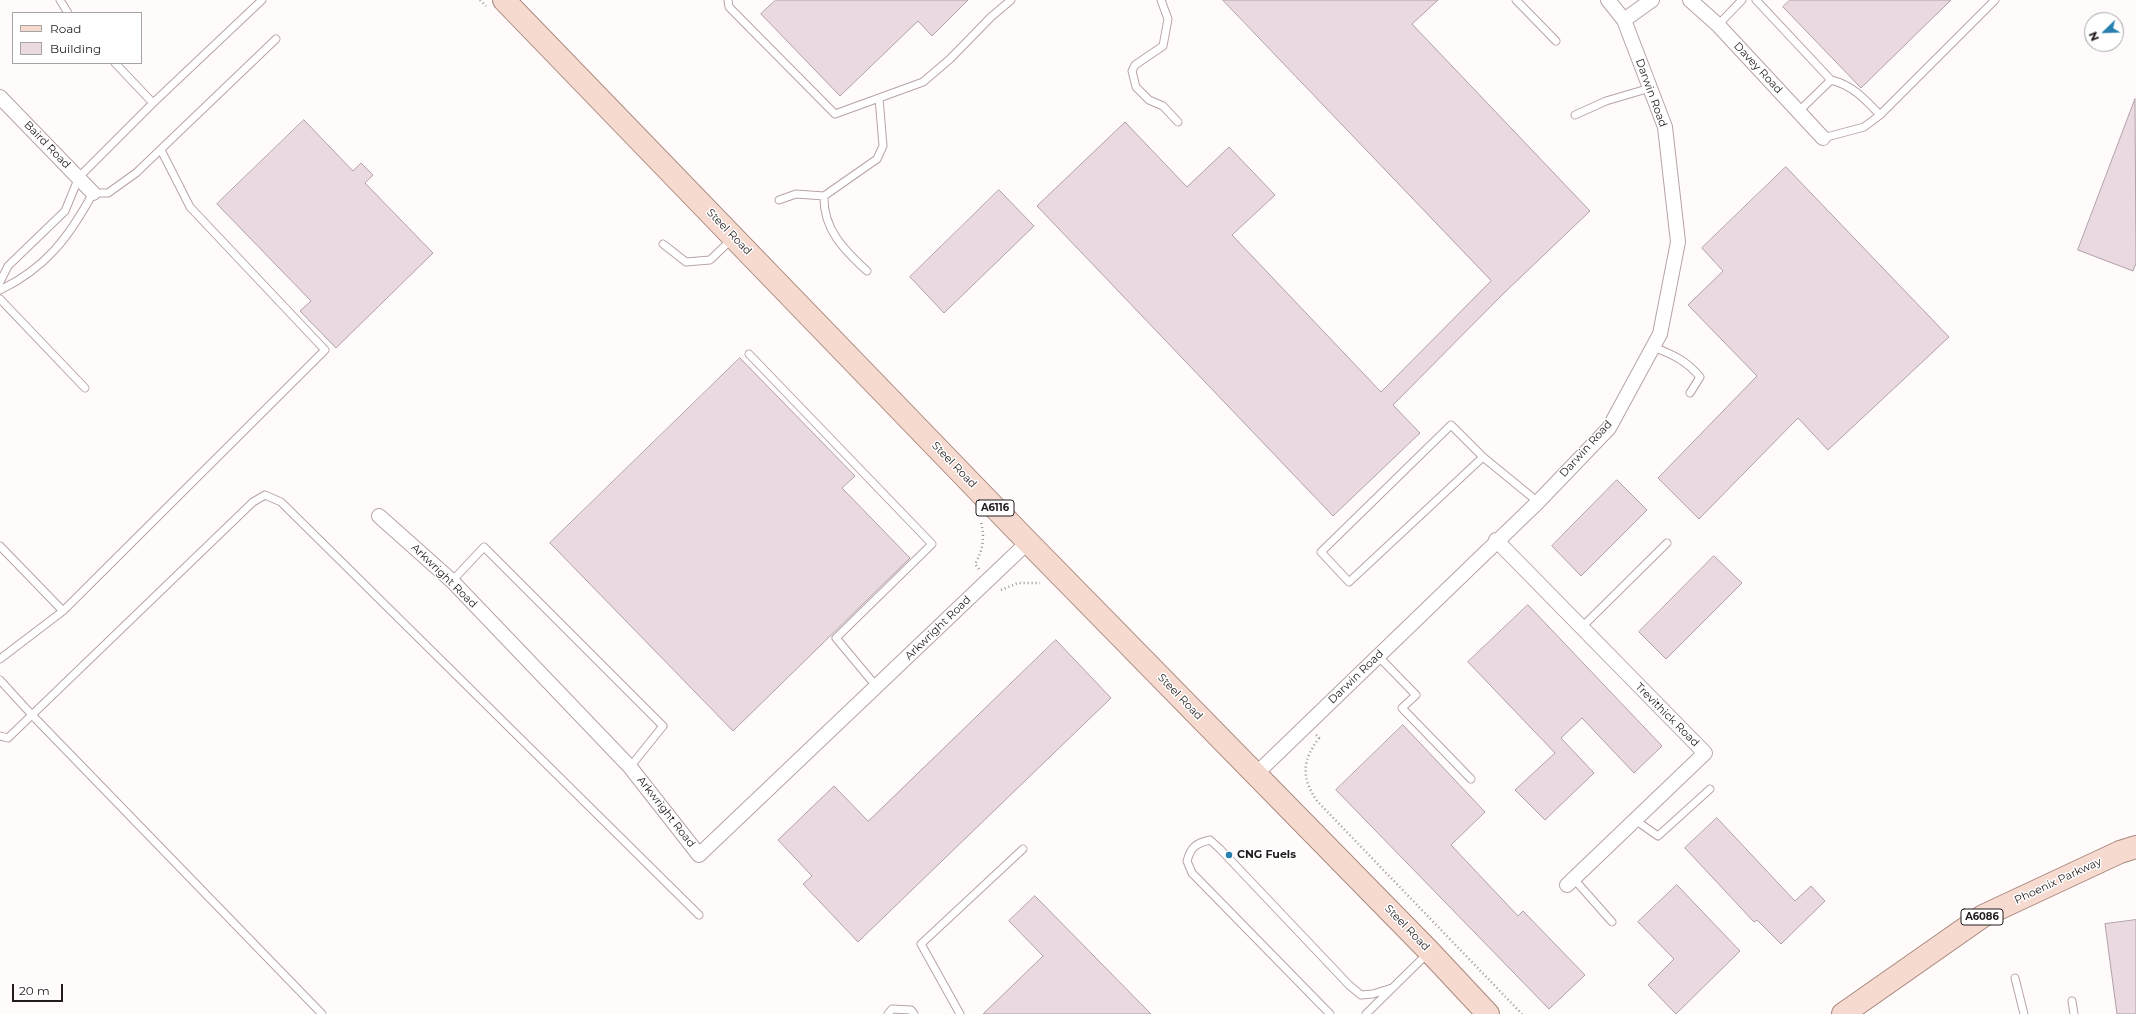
<!DOCTYPE html>
<style>
body{margin:0}
#map{position:relative;width:2136px;height:1014px;overflow:hidden;background:#fffbfb;font-family:Montserrat,sans-serif}
canvas{display:block}
.legend{position:absolute;left:12px;top:12px;width:130px;height:52px;box-sizing:border-box;background:#fff;border:1px solid #a7a4a4;margin:0;padding:5px 7px;list-style:none;font-size:12px;color:#231c1c}
.legend li{display:flex;align-items:center;gap:8px;height:20px}
.legend b{width:20px;border:1px solid #a7a4a4}
.north{position:absolute;left:2084px;top:12px;width:40px;height:40px;box-sizing:border-box;background:#fff;border:1px solid #a7a4a4;border-radius:50%;rotate:247deg;font-size:11px;font-weight:700;line-height:16px;text-align:center;color:#231c1c}
.north::after{content:'';display:block;margin:auto;width:14px;height:18px;background:#2880af;clip-path:polygon(50% 0,100% 100%,50% 72%,0 100%)}
.scale{position:absolute;left:12px;top:984px;width:51px;height:18px;box-sizing:border-box;border:2px solid #231c1c;border-top:0;padding-left:5px;font-size:12px;line-height:14px;white-space:nowrap;color:#231c1c;-webkit-text-stroke:3px #fff;paint-order:stroke}
</style>
<div id="map">
<canvas width="2136" height="1014"></canvas>
<ul class="legend">
<li><b style="height:5px;background:#f6dad0"></b>Road</li>
<li><b style="height:11px;background:#ead9e1"></b>Building</li>
</ul>
<div class="north">N</div>
<div class="scale">20 m</div>
</div>
<script>
const ctx = document.querySelector('canvas').getContext('2d');
ctx.lineJoin = 'round';
function fill(path, color) {
  ctx.fillStyle = color;
  ctx.fill(path, 'evenodd');
}
function trace(path, color, width, dash) {
  ctx.strokeStyle = color;
  ctx.lineWidth = width;
  ctx.lineCap = dash ? 'butt' : 'round';
  ctx.setLineDash(dash || []);
  ctx.stroke(path);
}
function write(font, color, halo, rows, align = 'center') {
  ctx.font = font + ' Montserrat,sans-serif';
  ctx.lineWidth = 3;
  ctx.setLineDash([]);
  ctx.textBaseline = 'middle';
  ctx.strokeStyle = halo;
  ctx.fillStyle = color;
  for (const [text, x, y, turn = 0] of rows) {
    ctx.save();
    ctx.translate(x, y);
    ctx.rotate((+turn || 0) * Math.PI / 180);
    ctx.textAlign = isNaN(turn) ? turn : align;
    if (halo) ctx.strokeText(text, 0, 0);
    ctx.fillText(text, 0, 0);
    ctx.restore();
  }
}
const building = new Path2D(`
 M776,0H968L932,36L918,21L840,96L761,14Z
 M1223,0H1438L1412,24L1590,211L1503,294L1393,405L1420,433L1333,516L1037,206L1125,122L1187,187L1229,147L1275,195L1232,235L1381,392L1491,281Z
 M1790,0H1951L1861,88L1783,7Z
 M2135,99L2136,263L2133,271L2078,250Z
 M304,120L353,171L361,163L373,175L365,183L433,253L336,348L300,311L311,301L217,204Z
 M1786,167L1949,337L1828,450L1798,418L1699,519L1658,478L1757,376L1688,305L1723,271L1702,248Z
 M999,190L1034,226L944,313L910,277Z
 M740,358L855,476L842,488L910,558L733,731L550,543Z
 M1617,480L1647,510L1581,576L1552,546Z
 M1714,556L1742,583L1666,659L1639,632Z
 M1528,605L1662,746L1634,773L1582,718L1561,738L1594,773L1545,820L1515,790L1555,753L1468,662Z
 M1056,640L1111,698L858,942L803,884L812,876L778,840L834,786L868,821Z
 M1403,725L1485,812L1451,845L1518,916L1523,911L1585,975L1549,1009L1336,790Z
 M1717,818L1795,901L1811,886L1825,901L1781,944L1757,920L1754,922L1685,848Z
 M1677,885L1740,951L1676,1014L1648,985L1674,959L1638,922Z
 M1035,896L1151,1014H983L1043,956L1009,921Z
 M2136,920V1014H2117L2105,924Z`);
fill(building, '#ead9e1');
trace(building, '#b0a0a8', 1);
const service = new Path2D(`
 M60,0L68,13
 M728,0L729,7L835,114L923,82L950,59L991,17L1011,0
 M1161,0L1168,19L1163,46L1135,65L1132,71L1136,87L1149,100L1163,106L1178,122
 M1516,0L1556,41
 M1756,0L1831,80L1798,112
 M1718,25L1742,0
 M115,63L153,103
 M1831,80C1852,85 1865,99 1880,115
 M1575,115L1606,101L1650,88
 M1823,138L1864,127L1880,115L1995,0
 M824,196C823,229 844,250 867,271
 M779,200L796,194L824,196L877,159L883,146L879,98
 M663,244L686,262L710,260L732,239
 M0,282L8,266L65,211L79,177L153,103L262,0
 M0,290C46,268 69,237 93,193H108L136,173L276,39
 M0,299L85,388
 M1653,347C1672,354 1687,361 1700,377L1690,393
 M749,354L932,544L836,638L876,686
 M1483,457L1451,425L1321,552L1349,582L1483,457L1538,502
 M0,546L63,611
 M452,581L484,547L663,726L630,767
 M1581,628L1667,543
 M1378,656L1416,695L1402,708L1471,779
 M0,659L63,611L325,350L190,207L161,150
 M0,680L32,715L322,1014
 M0,736L8,738L253,502L265,495L281,502L699,915
 M1635,820L1658,836L1710,789
 M1574,879L1612,922
 M2015,978L2024,1014
 M2072,1001L2074,1014
 M888,1014L892,1009L911,1010L914,1014
 M960,1014L921,944L1023,849
 M1330,1014L1192,873L1187,861C1191,847 1196,843 1210,840L1220,849L1349,985L1361,995L1373,994L1392,988
 M1366,1014L1428,953`);
const minor = new Path2D(`
 M1690,0L1718,25L1823,138
 M1624,20L1652,0
 M0,97L93,193
 M379,516L452,581L630,767L699,855L1028,542
 M1496,540L1705,753L1567,885
 M1256,774L1538,502L1609,428L1660,334L1678,242L1665,127L1624,20L1608,0`);
const primary = new Path2D(`
 M504,0L1028,542L1430,952L1488,1014
 M1843,1014L1983,916L2120,852L2136,847`);
trace(service, '#b7a4a5', 9);
trace(minor, '#b7a4a5', 16);
trace(primary, '#a8887c', 24);
trace(new Path2D(`
 M480,0L486,6
 M979,569L975,564C983,550 985,538 981,522
 M1001,590L1018,583H1040
 M1316,735L1319,738C1302,761 1301,777 1317,801L1522,1014`), '#9b9595', 2.5, [1, 3]);
trace(service, '#fff', 7);
trace(minor, '#fff', 14);
trace(primary, '#f6dad0', 22);
for (const [x, y, r, color] of [
 [1229,855,4,"#2880af"]
]) {
  const dot = new Path2D();
  dot.arc(x, y, r, 0, 2 * Math.PI);
  ctx.fillStyle = color;
  ctx.fill(dot);
  trace(dot, '#fff', 1.5);
}
for (const [x, y, w] of [
 [995,508,38],
 [1982,917,42]
]) {
  const box = new Path2D();
  box.roundRect(x - w / 2, y - 8, w, 16, 3);
  ctx.fillStyle = '#fff';
  ctx.fill(box);
  trace(box, '#231c1c', 1);
}
write('bold 10px', '#231c1c', null, [
 ["A6116",995,508],
 ["A6086",1982,917]
]);
write('11px', '#231c1c', '#fff', [
 ["Davey Road",1758,68,47],
 ["Darwin Road",1651,93,70],
 ["Baird Road",47,145,46],
 ["Steel Road",729,232,46],
 ["Darwin Road",1586,449,-48],
 ["Steel Road",954,465,46],
 ["Arkwright Road",444,576,44],
 ["Arkwright Road",938,628,-44],
 ["Darwin Road",1356,677,-44],
 ["Steel Road",1180,697,46],
 ["Trevithick Road",1667,715,45],
 ["Arkwright Road",666,812,52],
 ["Phoenix Parkway",2058,881,-25],
 ["Steel Road",1407,928,46]
]);
write('bold 11px', '#231c1c', '#fff', [
 ["CNG Fuels",1237,855]
], 'left');
</script>
